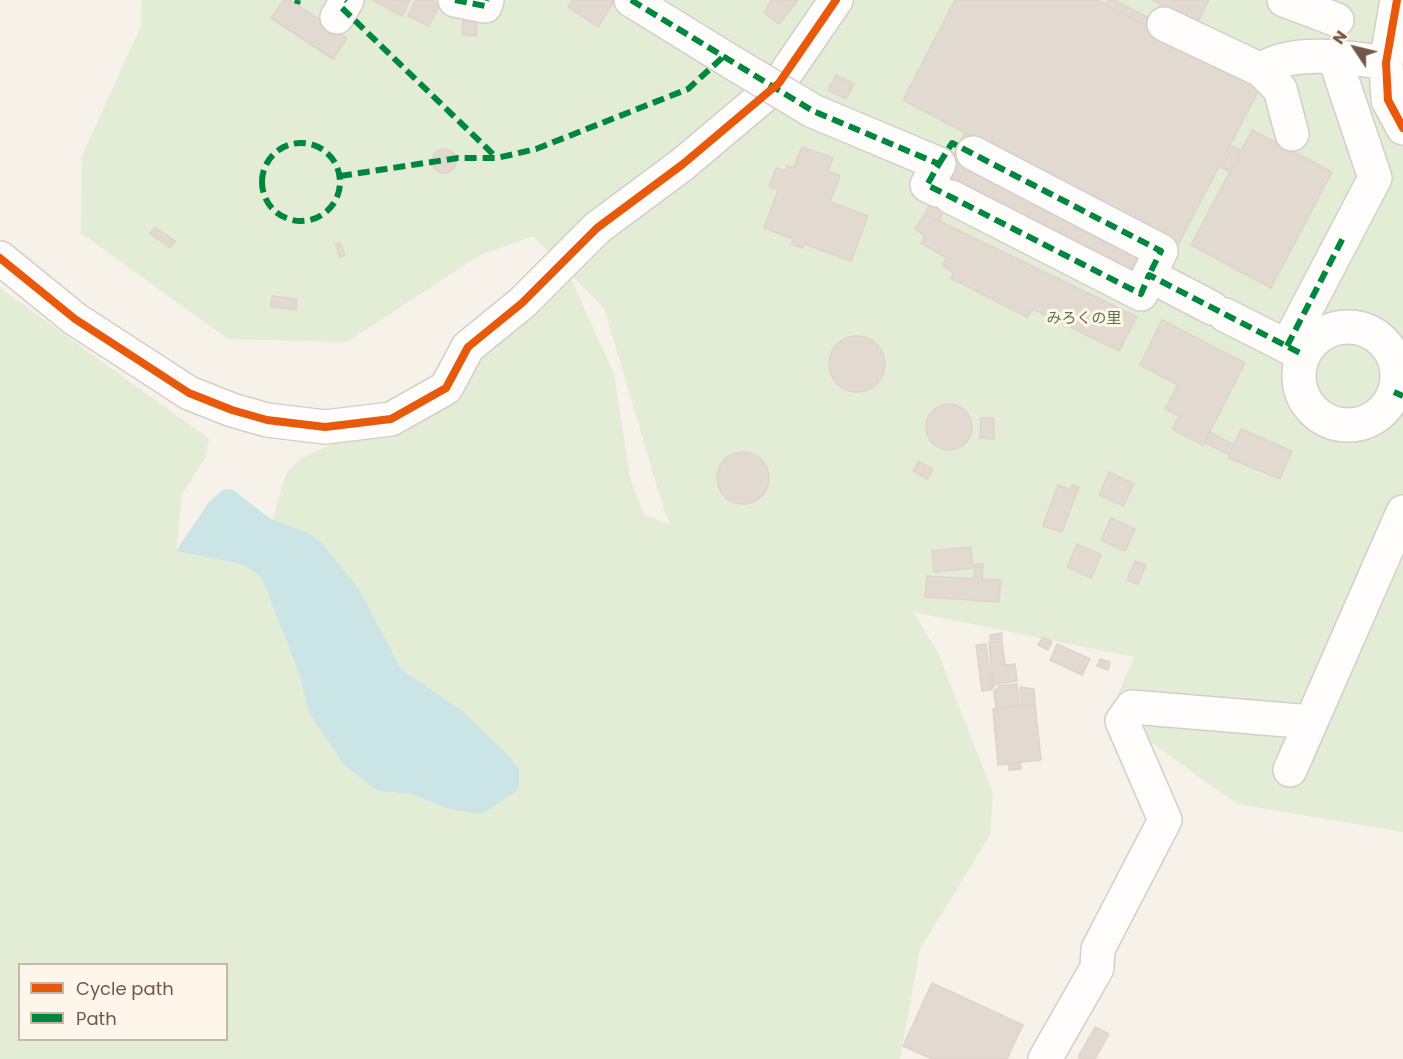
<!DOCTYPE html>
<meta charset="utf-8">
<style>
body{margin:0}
#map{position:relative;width:1403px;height:1059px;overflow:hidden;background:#f6f1e9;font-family:Poppins,sans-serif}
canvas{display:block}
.legend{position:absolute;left:18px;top:963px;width:210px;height:78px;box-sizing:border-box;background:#fef6ea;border:2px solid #c6b7aa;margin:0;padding:8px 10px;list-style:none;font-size:18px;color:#73584a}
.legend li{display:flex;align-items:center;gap:12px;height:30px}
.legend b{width:30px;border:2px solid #c6b7aa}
.north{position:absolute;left:1325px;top:18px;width:60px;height:60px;-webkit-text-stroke:4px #fef6ea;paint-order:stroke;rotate:305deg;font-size:16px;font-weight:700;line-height:24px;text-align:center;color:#73584a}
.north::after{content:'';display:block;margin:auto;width:21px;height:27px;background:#73584a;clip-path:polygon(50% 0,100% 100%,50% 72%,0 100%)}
</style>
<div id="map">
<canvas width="1403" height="1059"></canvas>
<ul class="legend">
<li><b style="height:8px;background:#e8590c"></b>Cycle path</li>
<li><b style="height:8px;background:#00873e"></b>Path</li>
</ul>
<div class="north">N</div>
</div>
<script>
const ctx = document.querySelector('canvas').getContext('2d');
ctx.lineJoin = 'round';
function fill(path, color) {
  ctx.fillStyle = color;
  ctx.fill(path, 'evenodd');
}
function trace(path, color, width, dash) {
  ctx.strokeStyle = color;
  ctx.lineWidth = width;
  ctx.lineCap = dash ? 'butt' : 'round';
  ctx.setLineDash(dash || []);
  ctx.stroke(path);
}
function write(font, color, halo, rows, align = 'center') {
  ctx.font = font + ' Poppins,"Noto Sans JP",sans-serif';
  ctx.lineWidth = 6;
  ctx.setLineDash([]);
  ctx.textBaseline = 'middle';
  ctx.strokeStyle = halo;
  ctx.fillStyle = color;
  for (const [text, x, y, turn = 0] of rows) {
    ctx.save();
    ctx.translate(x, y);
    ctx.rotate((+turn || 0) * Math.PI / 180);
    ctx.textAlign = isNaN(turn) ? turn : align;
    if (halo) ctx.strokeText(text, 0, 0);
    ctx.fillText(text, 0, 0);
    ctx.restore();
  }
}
fill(new Path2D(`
 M142,0H1403V832L1237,804L1110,713L1134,657L913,612L938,653L993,793L990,835L920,949L900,1059H0V288L209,439L205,458L182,494L176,551L246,565L262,579L299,673L309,713L378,791L410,794L450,809L461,710L401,669L359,589L304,531L272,521L286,474L300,459L341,440L460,363L569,275L614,374L630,478L644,515L671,525L665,513L604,308L533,236L480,255L347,342L228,339L81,233L82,156L141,26ZM20,964H226V1040H20Z`), '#e3ecd4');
fill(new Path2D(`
 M224,489L233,490L272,520L304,531L321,542L359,589L401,669L461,710L506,753L519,769V789L482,814L450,809L410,794L378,791L344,765L309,713L299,673L262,579L245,565L176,551L209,502Z`), '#cbe4e6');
const building = new Path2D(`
 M284,0H290L347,38L333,59L271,18Z
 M372,0H410L402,16Z
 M416,0H431L440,5L429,26L408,16Z
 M573,0H615L598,27L568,7Z
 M771,0L774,1L798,0L779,24L764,13Z
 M955,0H1097L1261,86L1178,245L903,100Z
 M1109,0H1115L1154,21L1150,28L1106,5Z
 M1152,0H1209L1198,22Z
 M463,18L477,19L476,36L462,35Z
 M836,75L854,84L846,99L828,90Z
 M1252,130L1332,172L1271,288L1191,245Z
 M965,132L980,139L939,221L925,214Z
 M1232,146L1241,151L1230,172L1221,167Z
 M802,147L833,158L828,171L840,176L830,202L868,216L851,261L804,244L803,248L791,244L793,239L764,228L778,190L769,186L776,168L785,171L787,166L793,168Z
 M432 161a12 12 0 1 1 24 0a12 12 0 1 1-24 0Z
 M969,161L1146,250L1130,282L953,192Z
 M925,214L1137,317L1119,351L1033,309L1027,317L951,278L953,273L942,265L947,258L921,243L925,236L915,229Z
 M155,227L175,241L170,248L150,234Z
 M340,243L345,255L340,257L335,244Z
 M272,296L297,299L296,310L271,307Z
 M1162,320L1245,363L1203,445L1172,429L1179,416L1165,409L1178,385L1140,365Z
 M829 364a28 28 0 1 1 56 0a28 28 0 1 1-56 0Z
 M926 427a23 23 0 1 1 46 0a23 23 0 1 1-46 0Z
 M981,418H994V439L980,438Z
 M1241,429L1292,451L1280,479L1228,458Z
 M1210,432L1234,445L1229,455L1204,442Z
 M717 478a26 26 0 1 1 52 0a26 26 0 1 1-52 0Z
 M918,461L933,469L928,479L913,471Z
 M1109,472L1134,484L1123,506L1099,495Z
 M1058,485L1071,490L1072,485L1079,487L1062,532L1043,526Z
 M1111,518L1135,529L1125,551L1101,540Z
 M1077,544L1101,555L1091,578L1067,567Z
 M971,547L973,568L934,572L932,551Z
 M1135,561L1146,565L1138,584L1127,580Z
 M975,564H983L982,579L1001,580L999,602L925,597L927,576L974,579Z
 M1002,633V639L990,640V635Z
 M1043,637L1052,642L1048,650L1038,645Z
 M1002,641L1005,665L1015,664L1017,681L996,684L993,688L989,642Z
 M986,644L992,690L982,691L976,645Z
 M1057,644L1090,659L1082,675L1050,660Z
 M1100,659L1110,662L1108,670L1097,666Z
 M1017,684L1020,706L996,709L994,690L998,689V686Z
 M1020,687L1034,689L1035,704L1022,706Z
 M1035,704L1041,760L998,765L993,709Z
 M1020,762L1021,769L1009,770V763Z
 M932,983L1023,1025L1007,1059H932L903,1046Z
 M1095,1027L1109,1034L1095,1059H1081L1078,1057Z`);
fill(building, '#e2d9d1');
trace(building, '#dfd4cb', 1.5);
const minor = new Path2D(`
 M455,0L485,6L487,0
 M631,0L733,63
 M1284,0L1337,20
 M1397,0L1386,63L1388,100L1403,128
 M337,17L347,0
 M1164,24L1261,70L1280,89L1292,134
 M1261,70C1292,48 1350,58 1386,63
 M813,111L939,164L927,185L937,190
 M973,153L1161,251L1149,275
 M951,197L1141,294L1149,275L1212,308
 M0,258L75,319L189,393L232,410L267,420L325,427L391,419L446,388L468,347L522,303L597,228L683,164L779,83L836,0
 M1225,315L1304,355
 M1299 376a49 49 0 1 1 98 0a49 49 0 1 1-98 0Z
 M1287,346L1375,178L1334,56
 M1290,770L1403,512
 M1045,1059L1097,968L1098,949L1165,820L1122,721L1132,707L1311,722`);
trace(minor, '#d5cec8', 36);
trace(minor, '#fefdfc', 33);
const minorBridge = new Path2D(`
 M733,63L813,111`);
trace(minorBridge, '#d5cec8', 36, []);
trace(minorBridge, '#fefdfc', 33);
trace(new Path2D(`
 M346,0L347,1
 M455,0L485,6L487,0
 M631,0L813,111L939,164L927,185L951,197L1141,294L1149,275L1304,355
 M297,4L298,0
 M342,8L497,158
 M262 182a39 39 0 1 1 78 0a39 39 0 1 1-78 0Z
 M939,164L952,143L1161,251L1149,275
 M340,176L458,158H497L536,149L688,89L723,57
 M1287,346L1343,238
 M1394,392L1403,396`), '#00873e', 6, [12, 6]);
trace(new Path2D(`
 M1397,0L1386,63L1388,100L1403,128
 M0,258L75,319L189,393L232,410L267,420L325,427L391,419L446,388L468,347L522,303L597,228L683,164L779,83L836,0`), '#e8590c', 8);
write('15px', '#547842', '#fef6ea', [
 ["みろくの里",1084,319]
]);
</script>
